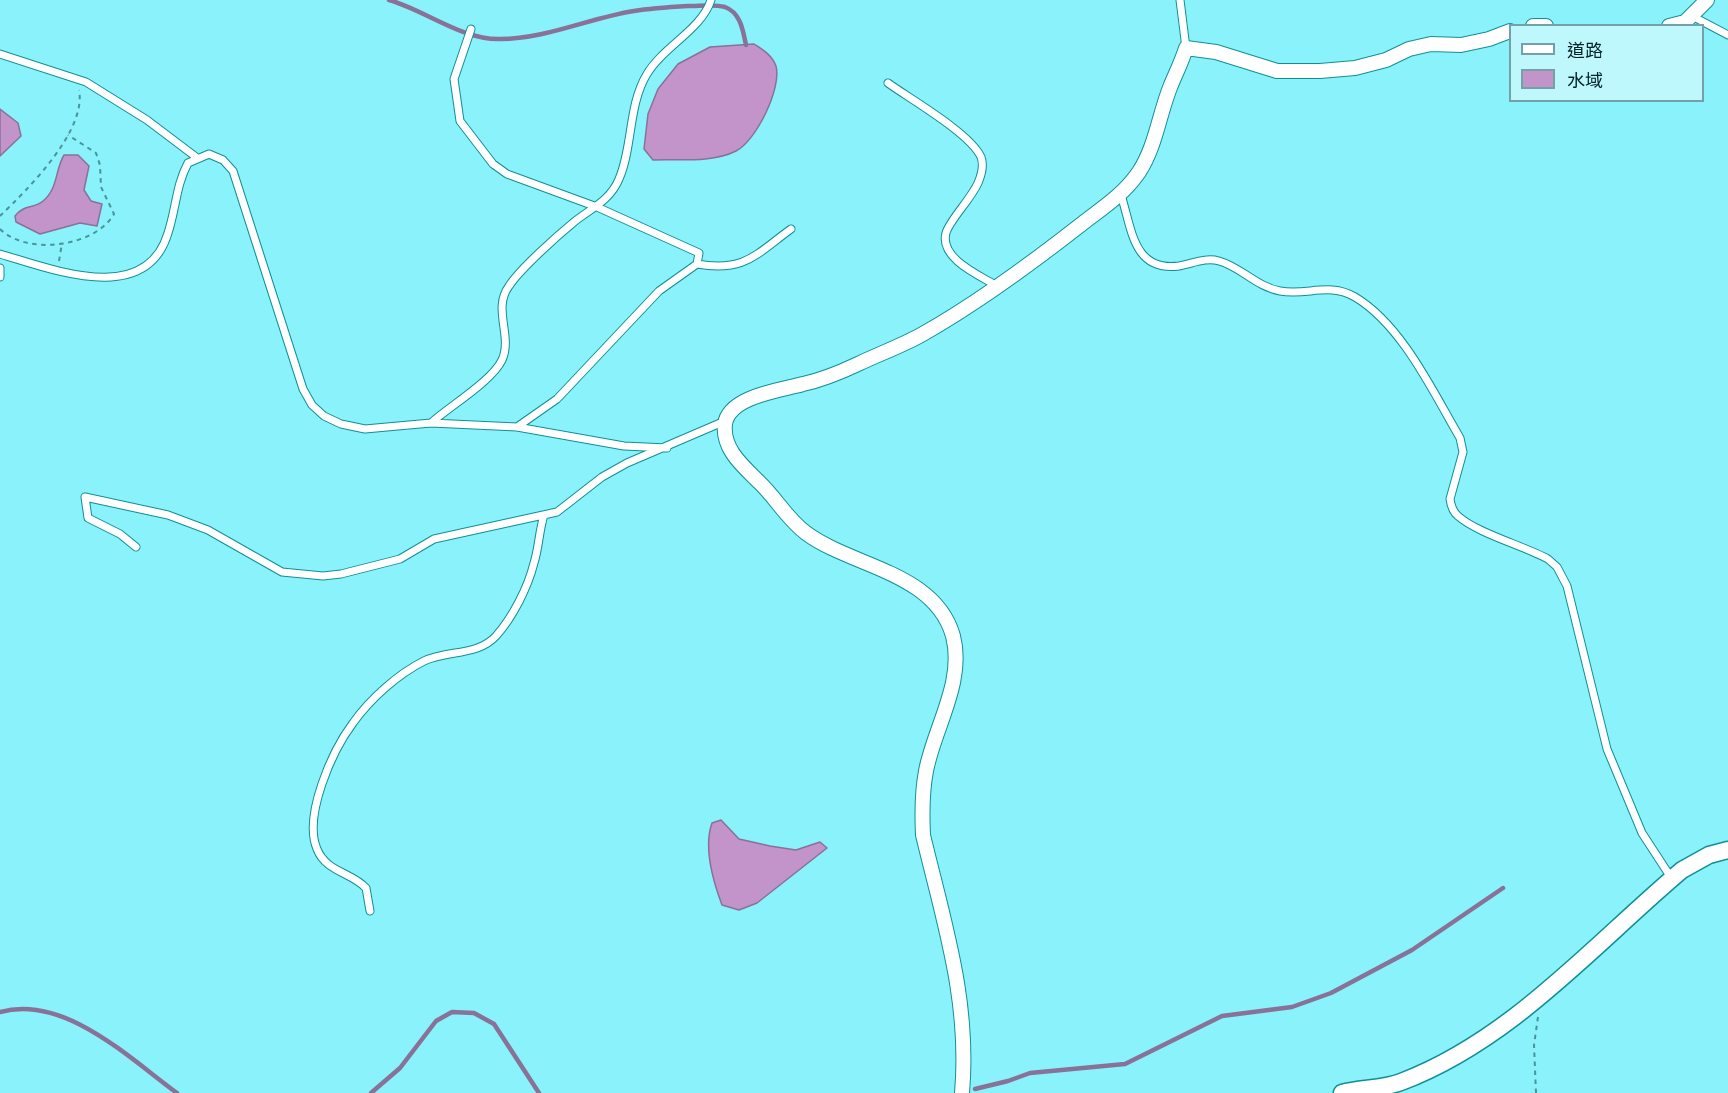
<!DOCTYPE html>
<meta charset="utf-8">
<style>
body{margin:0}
#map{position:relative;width:1728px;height:1093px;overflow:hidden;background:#8af2fa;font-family:"Alegreya Sans","Noto Sans TC",sans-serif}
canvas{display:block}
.legend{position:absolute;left:1509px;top:24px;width:195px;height:78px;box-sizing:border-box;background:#bef8fd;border:2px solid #72a2a7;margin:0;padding:8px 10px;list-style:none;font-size:18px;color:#002225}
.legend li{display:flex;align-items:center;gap:12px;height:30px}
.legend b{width:30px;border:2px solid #72a2a7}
</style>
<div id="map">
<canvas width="1728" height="1093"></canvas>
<ul class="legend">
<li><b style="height:8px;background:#fff"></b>道路</li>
<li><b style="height:16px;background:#c394ca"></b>水域</li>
</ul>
</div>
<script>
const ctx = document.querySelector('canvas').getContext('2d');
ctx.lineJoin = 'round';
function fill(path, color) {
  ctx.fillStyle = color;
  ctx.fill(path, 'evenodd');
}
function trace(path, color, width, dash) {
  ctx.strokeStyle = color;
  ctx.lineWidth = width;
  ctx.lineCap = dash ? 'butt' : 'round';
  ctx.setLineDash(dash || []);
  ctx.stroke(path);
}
const water = new Path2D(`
 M754,44C763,50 772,55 776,66C782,88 756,141 736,151C712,163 679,159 653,160L644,149L648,114L658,89L678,64L710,47Z
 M0,109L18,123L21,136L0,156Z
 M64,155H78L89,166L84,190L91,201L102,204L97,226L80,223L40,234L16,222L15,216C24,204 34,209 43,201C58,189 55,170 64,155Z
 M721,820L739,839L770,846L796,850L820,842L827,848L757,903L739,910L722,905C713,881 703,848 712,823Z`);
fill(water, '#c394ca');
trace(water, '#887298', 1.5);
trace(new Path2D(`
 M389,0C425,10 462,40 500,39C546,39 589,18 634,11C652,8 670,7 688,6C700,6 714,4 725,7C741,13 743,31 746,45
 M0,1012C64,994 129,1058 177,1093
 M975,1089L1008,1081L1030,1073L1125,1064L1222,1016L1292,1007L1331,993L1412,950L1503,888
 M371,1093L400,1068L436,1021L452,1012L474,1013L494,1024L539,1093`), '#887298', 4.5);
const service = new Path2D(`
 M1180,0L1186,48
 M1692,16L1728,35
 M471,29L454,79L460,121L493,164L507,174L597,207L699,253L697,264L659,291L557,399L517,427
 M0,54L86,82L147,120L196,157
 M888,83C910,99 970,133 981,157C984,165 981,176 978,183C971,199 949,221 946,233C939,259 981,276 997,286
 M1121,195C1132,229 1133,272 1179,266C1192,264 1205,257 1219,261C1241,267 1257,287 1280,291C1307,296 1329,282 1355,297C1402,325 1433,392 1460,438L1463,452L1450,499C1451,506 1453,512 1458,516C1477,533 1524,546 1548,559L1557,567L1567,586L1607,749L1642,833L1672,879
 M0,254C52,269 146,307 168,233C176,209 176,185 188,163L209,154L223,160L233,171L303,389L312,405L324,416L341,424L365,429L431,423L517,427L624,446L667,448
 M697,264C745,272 755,255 791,229
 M0,268V277
 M431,423C450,406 492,381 502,360C513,336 492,309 509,286C520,269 557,236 574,222C590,209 610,201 619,179C633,147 628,105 647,74C663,47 702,29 711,0
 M136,547L120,534L88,518L85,497L168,515L208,530L282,572L323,576L341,574L400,559L434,539L557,512L602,477L627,463L725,421
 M370,911L366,888C351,872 326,872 317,849C303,816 332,751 353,723C370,699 398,674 424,661C447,650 478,656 496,636C513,617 528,587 534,563C539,547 539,531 544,515`);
const minor = new Path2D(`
 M1533,26H1546
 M1669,26L1685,22L1707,0
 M962,1093C970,1001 944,923 923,835C922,814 922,792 926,771C934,728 965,682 953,636C935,572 852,567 806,533C787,519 776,498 759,482C743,466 722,449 725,424C729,396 782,390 803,384C822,380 841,372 858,364C879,354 901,346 921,335C978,303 1032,263 1083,223C1104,207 1124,194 1139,172C1156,146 1159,114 1171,85C1176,73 1182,61 1186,48L1216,52L1277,71H1320L1355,68L1386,60L1409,49L1431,44L1461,45L1489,39L1510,31`);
const tertiary = new Path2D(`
 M1342,1093C1361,1088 1383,1089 1401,1082C1512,1040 1593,945 1682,870L1709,855L1728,850`);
trace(service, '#118f96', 9);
trace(minor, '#118f96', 16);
trace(tertiary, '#118f96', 19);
trace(new Path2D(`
 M0,216C27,190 87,131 79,90
 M0,229C27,256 95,247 114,214L101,187L100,165L96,153L68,135
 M59,261L62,243
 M1536,1093L1534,1045L1538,1017`), '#4b9399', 2, [4.5, 4.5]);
trace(service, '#fff', 7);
trace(minor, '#fff', 14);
trace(tertiary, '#fff', 16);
</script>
